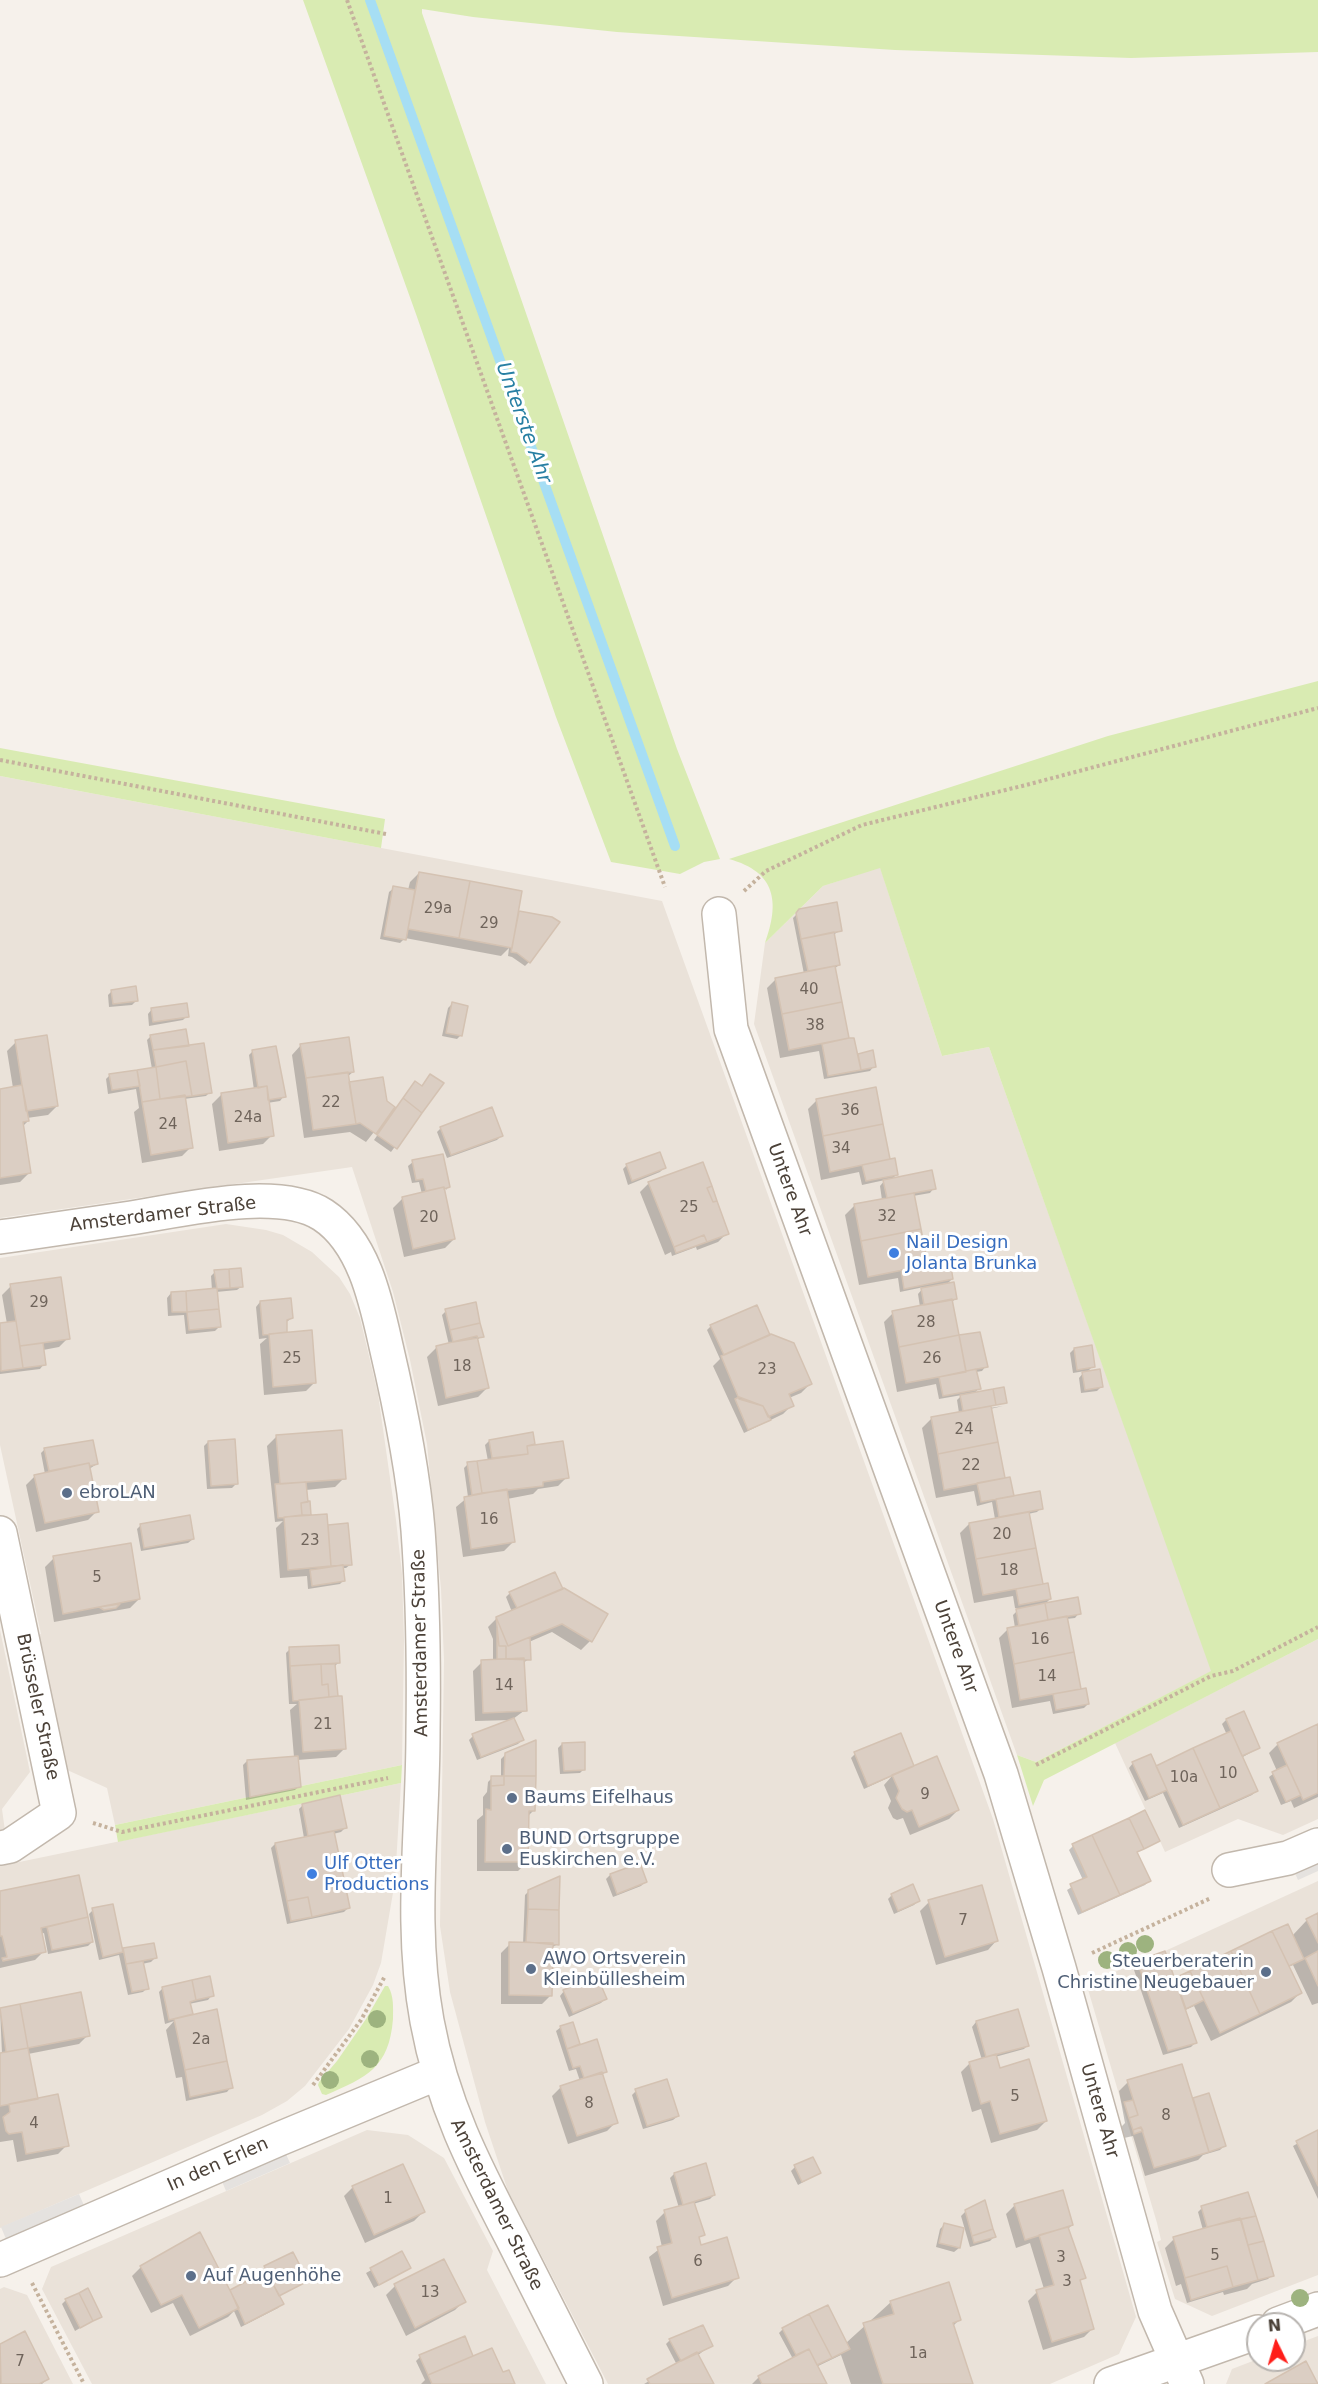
<!DOCTYPE html>
<meta charset="utf-8">
<style>
body{margin:0}
#map{position:relative;width:1318px;height:2384px;overflow:hidden;background:#f6f1eb;font-family:"DejaVu Sans",sans-serif}
canvas{display:block}
.north{position:absolute;left:1246px;top:2312px;width:60px;height:60px;box-sizing:border-box;background:#fff;border:2px solid #b7b3af;border-radius:50%;rotate:355deg;font-size:16px;font-weight:700;line-height:24px;text-align:center;color:#4b4138}
.north::after{content:'';display:block;margin:auto;width:21px;height:27px;background:#ff1e19;clip-path:polygon(50% 0,100% 100%,50% 72%,0 100%)}
</style>
<div id="map">
<canvas width="1318" height="2384"></canvas>
<div class="north">N</div>
</div>
<script>
const ctx = document.querySelector('canvas').getContext('2d');
ctx.lineJoin = 'round';
function fill(path, color) {
  ctx.fillStyle = color;
  ctx.fill(path, 'evenodd');
}
function trace(path, color, width, dash) {
  ctx.strokeStyle = color;
  ctx.lineWidth = width;
  ctx.lineCap = dash ? 'butt' : 'round';
  ctx.setLineDash(dash || []);
  ctx.stroke(path);
}
function write(font, color, halo, rows, align = 'center') {
  ctx.font = font + ' "DejaVu Sans",sans-serif';
  ctx.lineWidth = 6;
  ctx.setLineDash([]);
  ctx.textBaseline = 'middle';
  ctx.strokeStyle = halo;
  ctx.fillStyle = color;
  for (const [text, x, y, turn = 0] of rows) {
    ctx.save();
    ctx.translate(x, y);
    ctx.rotate((+turn || 0) * Math.PI / 180);
    ctx.textAlign = isNaN(turn) ? turn : align;
    if (halo) ctx.strokeText(text, 0, 0);
    ctx.fillText(text, 0, 0);
    ctx.restore();
  }
}
fill(new Path2D(`
 M0,776L662,901L993,1819L1136,2317L1119,2354L1050,2384H608L508,2191L485,2122L450,1992L440,1926L444,1660L441,1589L427,1444L410,1360L393,1292L352,1167L0,1218Z
 M880,867L942,1056L989,1047L1212,1671L1036,1762L1017,1755L754,1024L765,943L823,886Z
 M226,1224L266,1230L283,1235L312,1252L339,1277L350,1294L360,1318L378,1394L396,1520L402,1574L404,1640L402,1765L115,1825L107,1788L65,1769L35,1636L41,1634L0,1445V1258Z
 M0,1630L30,1772L2,1809L5,1831L0,1832Z
 M1318,1639V1819L1283,1835L1238,1819L1165,1852L1115,1743Z
 M401,1783L395,1881L381,1963L373,1985L349,2029L305,2086L287,2101L262,2115L0,2228V1866Z
 M1318,1881V2275L1212,2316L1175,2299L1157,2242L1161,2240L1157,2223L1087,1986L1137,1961L1165,1951Z
 M367,2130L408,2135L444,2158L493,2251L487,2270L546,2384H92L42,2289L51,2267Z
 M4,2287L27,2295L73,2384H0V2289Z
 M1318,2336V2384H1226L1232,2369L1258,2359L1294,2360V2345Z`), '#eae2d9');
fill(new Path2D(`
 M303,0H1318V52L1131,58L895,50L617,32L473,17L422,9V13L677,749L720,859L704,862L680,874L611,862L556,717L416,314Z
 M1318,681V1639L1044,1780L1033,1806L1017,1755L1036,1762L1211,1671L989,1047L942,1056L880,868L823,886L765,943C780,902 776,872 729,859L1108,736Z
 M0,748L385,819L381,848L0,776Z
 M402,1765L401,1783L118,1842L115,1825Z
 M385,1986H388C394,1996 393,2007 393,2019C389,2068 367,2077 326,2095L322,2094L318,2085L319,2082L337,2061L366,2019Z`), '#d9ebb2');
fill(new Path2D(`
 M1318,1860V1871L1298,1880L1294,1871Z
 M285,2152L290,2163L226,2191L221,2179Z
 M79,2194L86,2210L8,2244L1,2227Z`), '#e5e2df');
fill(new Path2D(`
 M419,873L516,916L520,912L529,962L525,966L512,957L508,956L509,948L501,956L405,938L400,943L380,939L389,892L394,888L408,890L410,882Z
 M800,911L841,930L833,935L839,965L834,969L848,1038L844,1041L857,1055L872,1052L874,1066L870,1071L824,1079L819,1051L780,1058L767,988L776,979L804,974L793,918Z
 M112,991L136,1001L132,1005L109,1007L108,995Z
 M452,1004L461,1035L457,1039L442,1036L448,1008Z
 M152,1009L187,1016L183,1020L149,1026L148,1014Z
 M151,1036L188,1047L210,1092L206,1096L184,1099L191,1147L182,1156L142,1163L134,1112L139,1108L136,1089L108,1094L106,1079L110,1075L152,1069L147,1040Z
 M16,1042L57,1106L48,1115L27,1118L28,1121L22,1127L29,1173L20,1182L0,1185V1090L13,1088L7,1051Z
 M301,1045L353,1072L347,1077L348,1084L393,1108L366,1142L350,1132L304,1138L292,1055Z
 M253,1051L284,1096L280,1101L267,1103L272,1135L263,1144L219,1151L212,1104L221,1095L254,1090L249,1055Z
 M426,1080L442,1083L391,1152L374,1140L411,1087H421Z
 M875,1089L889,1161L897,1174L891,1180L934,1188L930,1193L913,1196L927,1267L952,1279L945,1286L956,1298L951,1303L958,1339L960,1337L986,1366L982,1371L976,1372L979,1388L974,1394L990,1405V1408L1003,1406L990,1409L1004,1480L1012,1497L1041,1508L1037,1512L1028,1514L1041,1585L1050,1599L1043,1606L1079,1613L1075,1618L1066,1619L1079,1691L1088,1704L1084,1708L1053,1714L1050,1701L1012,1708L999,1638L1008,1629L1015,1628L1013,1615L1020,1608H1015L1013,1596L974,1603L960,1533L969,1524L995,1519L992,1502L977,1506L974,1491L936,1498L922,1428L931,1419L959,1413L957,1400L962,1395L939,1399L936,1384L897,1392L884,1322L893,1313L920,1307L918,1294L924,1287L900,1292L898,1278L859,1285L845,1215L854,1206L882,1200L880,1186L885,1180L862,1185L859,1172L821,1180L808,1109L817,1100Z
 M441,1128L501,1136L497,1140L447,1158L437,1132Z
 M413,1162L448,1187L446,1190V1187H443V1190H445L443,1192L454,1239L445,1248L404,1257L393,1208L402,1199L422,1194L419,1182L412,1183L408,1166Z
 M627,1165L664,1168L660,1172L628,1185L623,1169Z
 M649,1183L727,1233L718,1242L697,1250L696,1247L672,1256L671,1252L665,1255L640,1192Z
 M215,1272L242,1286L237,1290L216,1292L219,1327L215,1331L186,1334L184,1315L168,1316L167,1298L171,1293L212,1290L211,1276Z
 M11,1286L68,1338L59,1347L43,1350L44,1364L40,1369L0,1374V1325L7,1324L2,1295Z
 M260,1302L292,1318L285,1323L286,1331L283,1334L315,1382L306,1391L264,1395L260,1344L267,1338L259,1339L256,1307Z
 M446,1311L482,1336L477,1340L487,1388L478,1397L438,1406L427,1357L436,1348L449,1345L442,1315Z
 M711,1326L768,1334L810,1384L801,1393L789,1398L792,1405L783,1414L744,1433L713,1366L720,1359L707,1330Z
 M1074,1349L1093,1366L1086,1373L1101,1387L1097,1391L1081,1393L1079,1378L1085,1371L1073,1373L1070,1353Z
 M276,1437L344,1478L335,1487L306,1490L310,1517L327,1526L347,1524L351,1564L346,1568H342L344,1580L340,1584L308,1589L307,1576L280,1578L276,1528L283,1521L275,1522L267,1446Z
 M489,1441L534,1444L530,1447L567,1477L558,1486L538,1489L533,1494L507,1499L513,1542L504,1551L463,1557L456,1507L468,1497L464,1468L468,1464L488,1461L485,1445Z
 M208,1442L236,1484L232,1488L207,1489L204,1446Z
 M45,1449L97,1464L89,1469L97,1511L88,1520L36,1532L26,1485L35,1476L45,1474L41,1453Z
 M141,1525L193,1539L188,1543L141,1551L137,1529Z
 M54,1558L139,1599L130,1608L54,1622L45,1567Z
 M554,1574L590,1641L581,1650L552,1632L529,1642V1659L523,1663L525,1710L513,1719L522,1740L518,1744L477,1760L469,1740L473,1736L512,1720L475,1721L473,1671L482,1662L493,1661V1639L488,1627L497,1618L512,1612L506,1597L510,1593Z
 M290,1649L338,1663L334,1667L345,1748L336,1757L297,1760L299,1786L295,1790L246,1800L243,1765L247,1761L294,1757L290,1710L297,1704H289L286,1653Z
 M1226,1720L1259,1748L1241,1758L1256,1791L1252,1795L1179,1828L1163,1793L1145,1801L1129,1768L1133,1763L1155,1768L1227,1735L1222,1724Z
 M1318,1726V1797L1294,1808L1291,1801L1281,1805L1269,1777L1277,1771L1269,1753L1278,1744Z
 M562,1744L584,1769L580,1773L560,1774L558,1748Z
 M506,1754L534,1810L528,1816L527,1862L518,1871H477V1820L483,1815V1797L487,1792L488,1782L492,1778H501V1759Z
 M855,1754L912,1765L958,1810L949,1819L910,1835L903,1818L897,1820L893,1818L888,1808L891,1801L884,1785L892,1776L864,1789L851,1758Z
 M303,1805L345,1828L341,1832L333,1834L348,1908L344,1912L287,1924L271,1848L275,1844L304,1838L299,1809Z
 M1158,1841L1136,1853L1149,1881L1145,1885L1078,1915L1067,1890L1083,1880L1069,1850L1073,1846Z
 M610,1875L645,1882L641,1886L613,1897L606,1879Z
 M78,1877L92,1942L88,1946L48,1954L44,1933L41,1934L44,1951L35,1960L0,1968V1893Z
 M529,1891L558,1944L551,1948V1995L542,2004H501V1953L510,1944H523L525,1895Z
 M892,1895L918,1901L914,1905L894,1914L888,1899Z
 M929,1902L997,1940L988,1950L936,1965L920,1911Z
 M93,1910L121,1950L153,1945L155,1958L151,1962L142,1964L147,1988L143,1992L128,1995L119,1955L99,1960L89,1914Z
 M1318,1914V2003L1312,2005L1293,1965L1288,1967L1300,1993L1291,2002L1211,2041L1194,2006L1185,2010L1195,2043L1191,2047L1163,2055L1133,1967L1138,1962L1174,1980L1287,1926L1292,1936L1307,1920Z
 M163,1988L212,1995L208,2000L189,2004L191,2014L188,2017L231,2087L227,2092L186,2101L182,2077L176,2078L166,2030L174,2021L165,2024L159,1992Z
 M564,1991L605,1999L601,2003L569,2017L560,1996Z
 M20,2006L88,2035L79,2044L28,2054L37,2101L67,2145L58,2154L17,2162L13,2140L0,2142V2055L2,2054L0,2009Z
 M1017,2011L1028,2045L1024,2049L995,2057L999,2070L1046,2121L1037,2130L991,2143L981,2109L972,2112L961,2072L970,2063L982,2060L972,2027L976,2022Z
 M572,2023L579,2046L605,2072L601,2076L616,2122L607,2131L568,2144L552,2096L561,2087L580,2081L576,2069L569,2071L556,2031L561,2027Z
 M1128,2082L1192,2100L1208,2094L1224,2146L1220,2150L1203,2155L1198,2160L1145,2176L1133,2136L1124,2138L1120,2128L1125,2123L1119,2091Z
 M636,2091L678,2116L673,2120L643,2129L632,2095Z
 M1318,2132V2199L1293,2146Z
 M795,2167L819,2173L798,2185L791,2171Z
 M674,2174L714,2195L710,2199L693,2204L703,2234L698,2239L700,2247L737,2277L728,2286L663,2306L649,2257L662,2247L656,2221L665,2212L679,2208L670,2178Z
 M353,2187L423,2212L414,2221L365,2243L344,2196Z
 M1247,2194L1272,2275L1268,2279L1252,2284L1247,2289L1224,2295L1223,2292L1187,2303L1181,2284L1176,2286L1165,2248L1174,2239L1203,2230L1198,2212L1202,2208Z
 M1015,2205L1072,2225L1068,2229L1084,2277L1079,2282L1093,2328L1084,2337L1043,2350L1028,2301L1037,2292L1044,2289L1030,2243L1016,2248L1006,2214Z
 M966,2211L994,2237L990,2241L970,2247L961,2216Z
 M944,2225L963,2229L959,2248L954,2252L936,2247L940,2229Z
 M402,2253L410,2268L374,2288L366,2273Z
 M443,2261L464,2301L455,2310L406,2336L386,2295L395,2286Z
 M141,2267L229,2293L262,2274L261,2272L265,2268L306,2280L278,2297L282,2304L278,2308L241,2327L234,2311L228,2317L190,2336L173,2303L151,2313L132,2276Z
 M66,2300L100,2316L75,2331L62,2304Z
 M891,2302L959,2320L953,2326L972,2384H851L841,2355L816,2367L825,2384H752L759,2377L793,2359L779,2333L783,2329L846,2343Z
 M24,2334L47,2379L42,2384H0V2346Z
 M670,2340L711,2345L697,2356L712,2384H644L677,2365L666,2344Z
 M472,2355L467,2360L502,2374L513,2384H421L425,2380L416,2361L420,2357Z`), '#0003');
trace(new Path2D(`
 M370,0L675,846`), '#a6def4', 10);
const building = new Path2D(`
 M419,872L470,881L459,938L408,929Z
 M470,881L522,891L512,948L459,938Z
 M393,886L415,890L406,940L384,936Z
 M837,902L842,931L801,939L796,913L799,909Z
 M519,911L552,917L560,922L530,963L517,953L511,952Z
 M834,932L840,965L808,971L801,939Z
 M835,966L842,1002L782,1014L775,978Z
 M136,986L138,1001L113,1004L111,990Z
 M452,1002L468,1006L462,1036L446,1033Z
 M842,1002L849,1038L789,1050L782,1014Z
 M187,1003L189,1017L153,1022L151,1008Z
 M186,1029L189,1046L153,1050L150,1035Z
 M47,1035L58,1106L26,1111L15,1040Z
 M349,1037L354,1072L306,1078L300,1044Z
 M849,1038H854L861,1070L828,1076L822,1044Z
 M204,1043L212,1093L192,1096L186,1061L156,1067L153,1050Z
 M276,1046L286,1097L268,1100L267,1086L258,1088L252,1050Z
 M873,1050L876,1067L861,1070L858,1054Z
 M186,1061L192,1096L160,1099L156,1067Z
 M156,1067L160,1099L142,1102L137,1070Z
 M137,1070L140,1086L112,1090L109,1074Z
 M348,1072L356,1124L313,1130L306,1078Z
 M430,1074L444,1083L422,1113L403,1098L415,1081L422,1086Z
 M383,1077L387,1101L395,1107L376,1134L360,1123L356,1124L349,1082Z
 M22,1085L29,1121L23,1122L31,1173L0,1178V1089Z
 M267,1086L274,1136L228,1143L221,1093Z
 M876,1087L883,1124L823,1136L816,1099Z
 M185,1095L193,1148L151,1155L142,1102Z
 M403,1098L422,1113L397,1149L377,1135Z
 M492,1107L503,1136L451,1155L440,1127Z
 M883,1124L890,1159L830,1172L823,1136Z
 M660,1152L666,1168L632,1181L626,1164Z
 M443,1154L450,1187L444,1189V1187L426,1191L423,1179L416,1180L412,1160Z
 M895,1158L898,1175L866,1181L862,1165Z
 M703,1162L712,1186L707,1188L713,1202L717,1201L729,1234L707,1242L704,1235L674,1247L648,1182Z
 M932,1170L936,1189L887,1198L883,1180Z
 M712,1186L717,1201L713,1202L707,1188Z
 M444,1187L455,1239L413,1249L402,1197Z
 M914,1193L921,1229L861,1241L854,1204Z
 M921,1229L928,1265L868,1277L861,1241Z
 M704,1235L707,1242L676,1253L674,1247Z
 M950,1261L953,1279L904,1289L901,1270Z
 M241,1268L243,1287L230,1288L229,1269Z
 M229,1269L230,1288L217,1289L214,1270Z
 M61,1277L70,1339L20,1346L10,1284Z
 M954,1282L957,1299L924,1305L921,1288Z
 M217,1288L219,1309L187,1312L186,1291Z
 M186,1291L187,1312H172L171,1292Z
 M291,1298L293,1318L287,1320V1332L263,1335L260,1301Z
 M952,1299L959,1335L899,1347L892,1311Z
 M476,1302L480,1323L450,1330L445,1309Z
 M757,1305L770,1335L724,1355L710,1325Z
 M219,1309L221,1327L189,1330L187,1312Z
 M16,1321L23,1368L1,1371L0,1323Z
 M480,1323L484,1337L453,1342L450,1330Z
 M312,1330L316,1383L273,1387L269,1334Z
 M980,1332L988,1367L966,1371L959,1335Z
 M771,1334L794,1343L812,1384L789,1394L794,1406L768,1417L763,1406L739,1399L721,1356Z
 M959,1335L966,1372L906,1383L899,1347Z
 M477,1336L489,1388L446,1398L436,1346Z
 M43,1343L46,1365L23,1368L20,1346Z
 M1092,1345L1095,1367L1077,1370L1074,1348Z
 M976,1369L981,1389L943,1396L939,1377Z
 M1100,1369L1103,1387L1085,1390L1082,1372Z
 M1004,1387L1007,1403L996,1405L993,1389Z
 M993,1389L996,1405L963,1411L960,1395Z
 M739,1397L763,1406L771,1420L748,1430L735,1399Z
 M991,1406L998,1442L938,1454L931,1417Z
 M342,1430L346,1479L280,1484L276,1435Z
 M533,1432L535,1444L527,1446L528,1454L492,1458L489,1440Z
 M235,1439L238,1484L211,1486L208,1441Z
 M93,1440L98,1464L90,1466L89,1463L49,1471L44,1448Z
 M563,1441L569,1478L543,1482V1486L482,1493L477,1461L528,1454L527,1446Z
 M998,1442L1005,1478L944,1490L938,1454Z
 M477,1461L482,1493L472,1495L467,1462Z
 M89,1463L99,1512L45,1523L34,1475Z
 M1010,1477L1014,1496L981,1502L977,1483Z
 M306,1482L308,1502L301,1503L302,1515L278,1518L275,1484Z
 M507,1489L515,1542L471,1549L464,1497Z
 M1040,1491L1043,1509L999,1517L996,1499Z
 M310,1501L311,1515H302L301,1503Z
 M1029,1512L1036,1548L976,1559L969,1523Z
 M327,1514L331,1566L288,1570L284,1517Z
 M190,1515L194,1539L144,1548L140,1524Z
 M348,1523L352,1565L331,1566L328,1525Z
 M131,1543L140,1599L63,1614L53,1556Z
 M1036,1548L1043,1584L983,1595L976,1559Z
 M343,1565L345,1581L312,1586L310,1570Z
 M555,1572L563,1589L517,1608L509,1592Z
 M1048,1583L1051,1599L1019,1605L1016,1589Z
 M564,1588L608,1614L592,1642L562,1624L508,1646L496,1617Z
 M1078,1597L1081,1614L1048,1620L1045,1603Z
 M1045,1603L1048,1620L1019,1626L1016,1609Z
 M120,1604L116,1608L104,1610L99,1607Z
 M1067,1616L1074,1652L1014,1664L1007,1628Z
 M496,1617L508,1646L530,1637L531,1660L506,1659V1646H499Z
 M497,1628L499,1646H506V1659H497Z
 M339,1645L340,1663L290,1666L289,1647Z
 M1074,1652L1081,1689L1020,1700L1014,1664Z
 M524,1658L527,1711L483,1713L481,1660Z
 M321,1664L322,1685L328,1684L329,1697L293,1701L290,1666Z
 M321,1664H335L338,1696L329,1697L328,1684L322,1685Z
 M1086,1688L1089,1704L1056,1710L1053,1694Z
 M338,1696H342L346,1749L303,1752L299,1700Z
 M1244,1711L1260,1748L1242,1756L1226,1719Z
 M514,1718L524,1740L481,1757L472,1734Z
 M1318,1724V1793L1303,1800L1277,1743Z
 M1231,1731L1258,1791L1220,1808L1193,1748Z
 M901,1733L914,1766L868,1786L854,1752Z
 M536,1740V1776H504L505,1753Z
 M585,1742V1770L564,1771L562,1743Z
 M1193,1748L1220,1808L1183,1825L1156,1766Z
 M1151,1754L1167,1790L1149,1798L1132,1762Z
 M298,1756L301,1787L250,1797L247,1760Z
 M937,1756L959,1810L919,1827L912,1810L907,1812L902,1809L896,1798L899,1791L892,1775Z
 M1287,1765L1301,1795L1286,1802L1272,1772Z
 M491,1776H504V1785L491,1786Z
 M504,1776H536L535,1811H529L528,1862H485L486,1809L491,1810V1786L504,1785Z
 M340,1795L347,1828L308,1836L302,1804Z
 M1145,1810L1160,1841L1144,1849L1129,1818Z
 M1129,1818L1144,1849L1137,1852L1151,1881L1120,1895L1092,1835Z
 M334,1831L350,1908L312,1917L308,1897L287,1901L275,1843Z
 M1092,1835L1120,1895L1082,1912L1070,1884L1087,1877L1072,1844Z
 M640,1863L647,1882L617,1894L610,1874Z
 M79,1875L88,1917L41,1928L46,1952L3,1961L2,1958L7,1957L2,1936H0V1891Z
 M560,1876L559,1910L528,1909V1890Z
 M913,1884L920,1901L898,1911L891,1894Z
 M982,1885L998,1941L945,1957L928,1900Z
 M308,1897L312,1917L291,1921L287,1901Z
 M113,1904L123,1952L103,1957L92,1908Z
 M528,1909L559,1910V1945L526,1942Z
 M1318,1913V1943L1306,1919Z
 M88,1917L93,1942L52,1950L47,1927Z
 M1288,1924L1304,1959L1289,1966L1272,1931Z
 M1272,1931L1302,1993L1260,2014L1231,1951Z
 M509,1942L553,1943L552,1996L509,1995Z
 M154,1943L157,1958L126,1964L123,1948Z
 M1165,1951L1197,2043L1168,2051L1137,1961Z
 M1231,1951L1260,2014L1220,2033L1190,1971Z
 M1318,1951V1986L1305,1958Z
 M143,1961L149,1989L132,1992L126,1964Z
 M1190,1971L1204,2000L1186,2009L1175,1978Z
 M210,1976L214,1996L196,2000L192,1980Z
 M597,1976L607,1999L573,2013L563,1990Z
 M192,1980L196,2000L190,2002L193,2014L169,2020L162,1987Z
 M81,1992L90,2036L28,2048L20,2004Z
 M20,2004L28,2048L6,2052L0,2008Z
 M217,2009L227,2061L185,2070L174,2019Z
 M1018,2009L1029,2046L986,2057L976,2021Z
 M573,2022L580,2044L567,2049L560,2026Z
 M597,2039L607,2072L584,2078L580,2066L573,2068L567,2049Z
 M28,2048L38,2099L0,2106V2053Z
 M996,2054L1000,2068L1029,2059L1047,2121L1000,2134L990,2101L981,2104L969,2062Z
 M227,2061L233,2088L190,2097L185,2070Z
 M1182,2064L1209,2152L1154,2168L1141,2127L1133,2130L1129,2118L1138,2115L1127,2080Z
 M602,2072L618,2123L577,2136L560,2086Z
 M667,2079L679,2116L647,2126L635,2089Z
 M1209,2093L1226,2146L1209,2152L1193,2098Z
 M58,2094L69,2146L26,2154L22,2132L9,2134L6,2131L3,2117L10,2112L9,2104Z
 M1133,2100L1138,2115L1129,2118L1124,2102Z
 M1141,2127L1143,2131L1134,2134L1133,2130Z
 M1318,2130V2186L1296,2141Z
 M813,2157L821,2173L802,2182L794,2165Z
 M706,2163L715,2195L683,2205L674,2173Z
 M403,2164L425,2212L374,2235L352,2186Z
 M1063,2190L1073,2225L1025,2240L1014,2204Z
 M1248,2192L1256,2216L1207,2227L1201,2206Z
 M985,2200L993,2229L972,2236L965,2210Z
 M694,2202L705,2235L699,2237L701,2245L727,2237L739,2278L672,2298L657,2247L672,2243L664,2210Z
 M1256,2216L1264,2241L1248,2245L1241,2219Z
 M1240,2218L1258,2280L1233,2287L1227,2266L1185,2278L1173,2237Z
 M944,2223L964,2228L960,2248L939,2243Z
 M1068,2227L1086,2278L1080,2280L1094,2329L1052,2342L1036,2290L1054,2285L1039,2235Z
 M993,2229L996,2237L974,2243L972,2236Z
 M200,2232L239,2308L199,2328L182,2295L161,2305L140,2266Z
 M1264,2241L1274,2276L1258,2280L1248,2245Z
 M402,2251L411,2268L379,2285L370,2268Z
 M293,2252L308,2281L279,2296L264,2266Z
 M444,2259L466,2302L415,2328L394,2284Z
 M1227,2266L1233,2287L1191,2300L1185,2278Z
 M266,2271L284,2304L245,2324L230,2290Z
 M949,2282L961,2320L953,2323L973,2384H883L863,2323L894,2314L890,2301Z
 M88,2288L102,2317L93,2321L79,2293Z
 M79,2293L93,2321L80,2328L65,2299Z
 M828,2305L850,2349L832,2358L809,2314Z
 M809,2314L832,2358L817,2365L809,2349L796,2355L782,2328Z
 M703,2325L713,2346L681,2361L669,2339Z
 M25,2331L49,2379L39,2384H1L0,2344Z
 M465,2336L473,2356L428,2375L419,2355Z
 M492,2348L503,2372L509,2370L515,2384H432L428,2375Z
 M809,2349L827,2384H762L758,2376Z
 M697,2352L714,2384H650L647,2379Z
 M1306,2361L1318,2384H1265Z`);
fill(building, '#dbcec3');
trace(building, '#d4c2b2', 1.5);
const minor = new Path2D(`
 M719,914L731,1029L1001,1774L1059,1968L1155,2311L1187,2384
 M0,1237C44,1231 88,1224 131,1218C182,1210 278,1186 323,1215C364,1242 376,1301 386,1346C400,1406 413,1468 418,1530C423,1598 424,1665 423,1733C423,1831 409,1923 427,2021C442,2103 474,2165 512,2238C537,2287 561,2335 586,2384
 M0,1533L59,1813L10,1846L0,1848
 M1229,1870L1288,1858L1318,1845
 M0,2260L279,2139L438,2073
 M1278,2324L1318,2309
 M1111,2384L1258,2332`);
trace(minor, '#c2b8ad', 36);
trace(new Path2D(`
 M347,0L665,887
 M0,760L386,834
 M744,891L766,871L862,825L1026,785L1318,708
 M1036,1765L1211,1676L1233,1671L1318,1627
 M93,1823L122,1832L388,1778
 M1092,1953L1211,1898
 M313,2085L361,2020L385,1976
 M32,2283L84,2384`), '#c5b29d', 4, [3, 3]);
trace(minor, '#fff', 33);
ctx.fillStyle = '#9db37f';
for (const [x, y] of [
 [1145,1944],
 [1128,1951],
 [1107,1960],
 [377,2019],
 [370,2059],
 [330,2080],
 [1300,2298]
]) {
  ctx.beginPath();
  ctx.arc(x, y, 9, 0, 2 * Math.PI);
  ctx.fill();
}
for (const [x, y, r, color] of [
 [894,1253,6,"#3f7fe0"],
 [67,1493,6,"#5c6f8a"],
 [512,1798,6,"#5c6f8a"],
 [507,1849,6,"#5c6f8a"],
 [312,1874,6,"#3f7fe0"],
 [531,1969,6,"#5c6f8a"],
 [1266,1972,6,"#5c6f8a"],
 [191,2276,6,"#5c6f8a"]
]) {
  const dot = new Path2D();
  dot.arc(x, y, r, 0, 2 * Math.PI);
  ctx.fillStyle = color;
  ctx.fill(dot);
  trace(dot, '#fff', 2);
}
write('15px', '#6f645b', null, [
 ["29a",438,909],
 ["29",489,924],
 ["40",809,990],
 ["38",815,1026],
 ["22",331,1103],
 ["36",850,1111],
 ["24a",248,1118],
 ["24",168,1125],
 ["34",841,1149],
 ["25",689,1208],
 ["32",887,1217],
 ["20",429,1218],
 ["29",39,1303],
 ["28",926,1323],
 ["25",292,1359],
 ["26",932,1359],
 ["18",462,1367],
 ["23",767,1370],
 ["24",964,1430],
 ["22",971,1466],
 ["16",489,1520],
 ["20",1002,1535],
 ["23",310,1541],
 ["18",1009,1571],
 ["5",97,1578],
 ["16",1040,1640],
 ["14",1047,1677],
 ["14",504,1686],
 ["21",323,1725],
 ["10",1228,1774],
 ["10a",1184,1778],
 ["9",925,1795],
 ["7",963,1921],
 ["2a",201,2040],
 ["5",1015,2097],
 ["8",589,2104],
 ["8",1166,2116],
 ["4",34,2124],
 ["1",388,2199],
 ["5",1215,2256],
 ["3",1061,2258],
 ["6",698,2262],
 ["3",1067,2282],
 ["13",430,2293],
 ["1a",918,2354],
 ["7",20,2362]
]);
write('18px', '#4b4138', '#fff', [
 ["Untere Ahr",789,1190,70],
 ["Amsterdamer Straße",163,1215,-7],
 ["Amsterdamer Straße",421,1643,-91],
 ["Untere Ahr",955,1647,70],
 ["Brüsseler Straße",37,1707,78],
 ["Untere Ahr",1099,2111,74],
 ["In den Erlen",218,2165,-24],
 ["Amsterdamer Straße",496,2205,64]
]);
write('18px', '#366cbe', '#fff', [
 ["Nail Design",906,1243],
 ["Jolanta Brunka",906,1264],
 ["Ulf Otter",324,1864],
 ["Productions",324,1885]
], 'left');
write('18px', '#4e5e75', '#fff', [
 ["ebroLAN",79,1493],
 ["Baums Eifelhaus",524,1798],
 ["BUND Ortsgruppe",519,1839],
 ["Euskirchen e.V.",519,1860],
 ["AWO Ortsverein",543,1959],
 ["Kleinbüllesheim",543,1980],
 ["Steuerberaterin",1254,1962,"right"],
 ["Christine Neugebauer",1254,1983,"right"],
 ["Auf Augenhöhe",203,2276]
], 'left');
write('italic 20px', '#277fa3', '#fff', [
 ["Unterste Ahr",523,423,70]
]);
</script>
